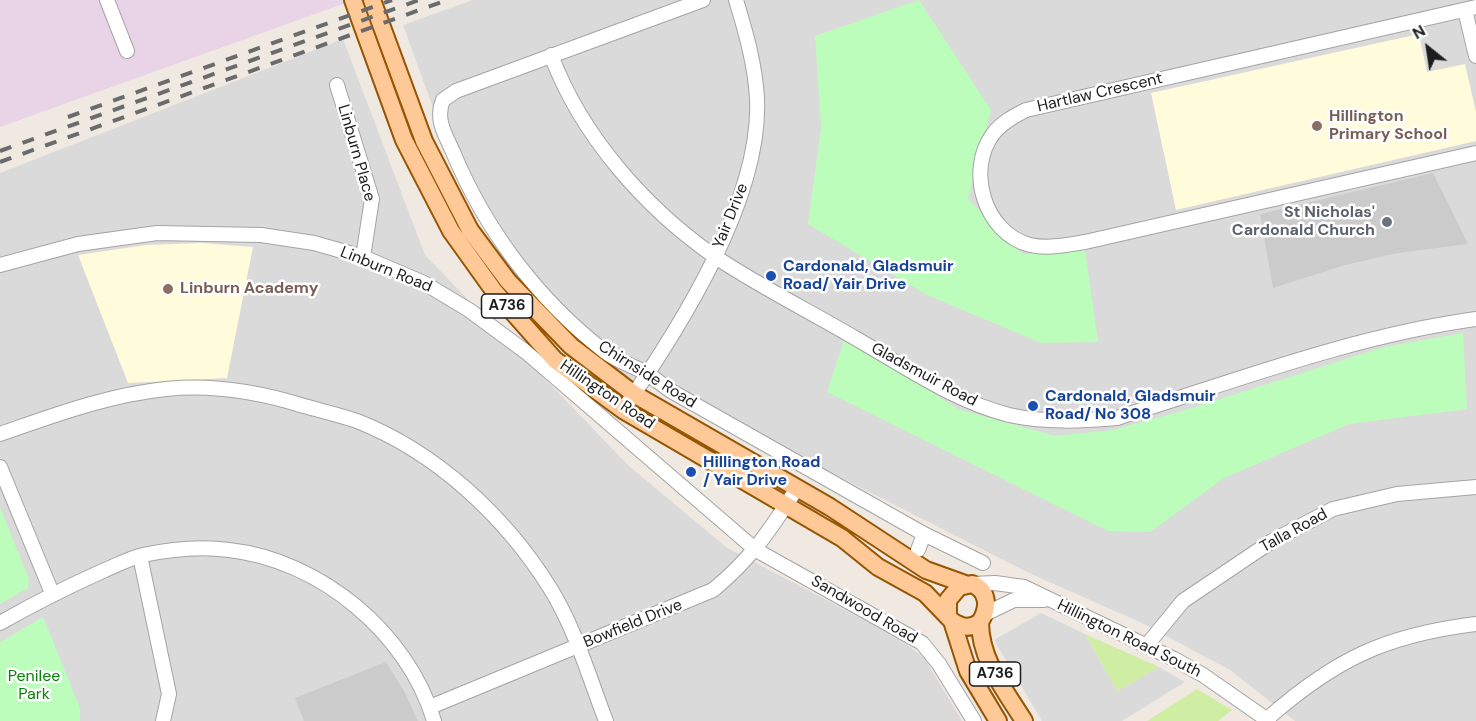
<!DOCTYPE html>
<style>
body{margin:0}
#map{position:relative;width:1476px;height:721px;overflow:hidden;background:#efe9e2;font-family:"DM Sans",sans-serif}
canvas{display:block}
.north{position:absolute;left:1398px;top:18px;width:60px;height:60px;-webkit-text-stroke:4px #fff;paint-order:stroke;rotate:330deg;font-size:16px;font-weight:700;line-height:24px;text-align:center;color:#1d1d1d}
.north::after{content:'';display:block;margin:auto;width:21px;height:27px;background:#1d1d1d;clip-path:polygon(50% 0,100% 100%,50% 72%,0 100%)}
</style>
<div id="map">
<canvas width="1476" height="721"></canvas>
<div class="north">N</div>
</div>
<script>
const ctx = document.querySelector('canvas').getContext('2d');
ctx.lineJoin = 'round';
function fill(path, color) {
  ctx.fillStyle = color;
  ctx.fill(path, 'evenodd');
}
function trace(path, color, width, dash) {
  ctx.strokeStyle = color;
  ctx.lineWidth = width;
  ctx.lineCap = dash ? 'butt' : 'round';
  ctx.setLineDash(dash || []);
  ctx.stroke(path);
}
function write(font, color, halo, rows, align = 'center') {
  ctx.font = font + ' "DM Sans",sans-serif';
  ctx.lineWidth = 5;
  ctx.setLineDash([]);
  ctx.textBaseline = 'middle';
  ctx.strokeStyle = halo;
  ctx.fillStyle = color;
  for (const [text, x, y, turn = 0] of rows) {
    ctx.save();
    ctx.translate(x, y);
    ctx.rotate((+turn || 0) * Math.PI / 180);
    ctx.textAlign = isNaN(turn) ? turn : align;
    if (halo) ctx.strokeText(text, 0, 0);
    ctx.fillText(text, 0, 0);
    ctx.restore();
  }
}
fill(new Path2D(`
 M473,0H1476V721H1295L1230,670L1142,623L1029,573L820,467L624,375L545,304L459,179L403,25Z
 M343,39L425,255L629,466L726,547L902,640L925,659L962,721H0V173Z
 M1041,613L1085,634L1117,691L1159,667L1185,682L1122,721H1042L994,640Z`), '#dbdada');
fill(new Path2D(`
 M0,0H354L0,127Z`), '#e9d3e7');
fill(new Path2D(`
 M1419,34L1427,72L1465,64L1476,112V141L1176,210L1151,93Z
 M201,243L253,247L227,378L128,383L78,255L146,245Z`), '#fffbdb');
fill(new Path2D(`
 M1433,173L1468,244L1398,253L1345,265L1273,288L1260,214Z
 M386,662L404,691L418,721H304L295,698Z`), '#cbcbcb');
fill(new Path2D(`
 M1085,634L1159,667L1117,691Z
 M1197,689L1232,710L1218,721H1147Z`), '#cfeda3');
fill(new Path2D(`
 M919,0L991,110L968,199L1023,254L1085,250L1098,342L1041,343L925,294L808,224L821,127L815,36Z
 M1463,333L1467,409L1349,424L1224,478L1150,532L1108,531L827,392L845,337L958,409L1055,436L1113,430L1182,411L1384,347Z
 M0,507L29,579L28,588L0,604Z
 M43,617L80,708V721H0V642Z`), '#bcfdbb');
const minor = new Path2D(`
 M107,0L127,51
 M703,0L456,91L443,100C435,119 445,134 453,152C485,229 537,299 604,351C615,360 631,365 644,372C654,377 662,385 671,391L924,534L983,563
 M1476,7L1026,110C1014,116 1001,123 993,134C966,170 984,233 1030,245C1048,249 1067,245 1085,242L1476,153
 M1465,10L1476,56
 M551,55C581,135 644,207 714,256C759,286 809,311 855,338C904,366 954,401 1009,415C1045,423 1081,421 1117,418C1235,381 1353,336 1476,319
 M337,85L372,199L363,257
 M0,265L78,244L157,233L261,235L314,243L363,257L424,283L469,310L526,352L756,550L922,643L939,664L974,721
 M623,410C679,329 762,199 757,98C755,64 746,33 736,0
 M0,434C55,415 108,395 166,389C213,384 259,392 304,406C322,411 340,415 357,421C436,452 505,516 550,588C575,628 589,677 606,721
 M0,467L52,593
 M918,550L924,534
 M140,556L169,694L163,721
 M972,584L995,583L1024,587L1174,659L1203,675L1269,721
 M985,614L1014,600H1044
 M0,623C35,603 69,586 105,570C117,565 130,558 143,555C171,549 200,546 229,550C320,560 408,633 434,721
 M1146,646L1183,601L1272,541L1333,509L1397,494L1476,487
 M430,707L713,590C751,559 771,529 797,488
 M1267,719C1335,659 1386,635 1476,624`);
const major = new Path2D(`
 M353,0L404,140L451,231L494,291L555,360L623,410L842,538L878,567L925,593L952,621C962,628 971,629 980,622C989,608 989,591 972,584L959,587L948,600V617
 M372,0L424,141L470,230L508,281L571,346L634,394L830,507L926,570L965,584
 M952,621L968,671L998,721
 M980,622C980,660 1005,690 1024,721`);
trace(minor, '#a4a4a4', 16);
trace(major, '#965500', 20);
trace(minor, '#fff', 14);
trace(major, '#ffc897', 16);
trace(new Path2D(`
 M68,117L392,0
 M0,151L419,0
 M0,162L447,0`), '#6b6b6b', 4, [12, 12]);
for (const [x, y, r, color] of [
 [1317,126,6,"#8d6e63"],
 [1387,222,6,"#6b7280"],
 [771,276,6,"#1a4fb4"],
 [168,289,6,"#8d6e63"],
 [1033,406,6,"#1a4fb4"],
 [691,472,6,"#1a4fb4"]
]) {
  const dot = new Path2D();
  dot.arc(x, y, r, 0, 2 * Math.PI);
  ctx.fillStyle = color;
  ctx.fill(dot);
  trace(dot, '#fff', 2);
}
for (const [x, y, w] of [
 [507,306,51],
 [995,674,51]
]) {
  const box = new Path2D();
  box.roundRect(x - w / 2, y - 12, w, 24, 4.5);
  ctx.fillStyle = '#fff';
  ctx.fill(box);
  trace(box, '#1d1d1d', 1.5);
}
write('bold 15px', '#1d1d1d', null, [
 ["A736",507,306],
 ["A736",995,674]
]);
write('16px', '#1d1d1d', '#fff', [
 ["Hartlaw Crescent",1100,93,-13],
 ["Linburn Place",356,153,74],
 ["Yair Drive",731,216,-68],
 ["Linburn Road",386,270,22],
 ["Chirnside Road",647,375,32],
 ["Gladsmuir Road",924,375,28],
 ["Hillington Road",607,395,34],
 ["Talla Road",1294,531,-29],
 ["Sandwood Road",864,610,30],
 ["Bowfield Drive",633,624,-22],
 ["Hillington Road South",1129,639,26]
]);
write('bold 16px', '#785e54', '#fff', [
 ["Hillington",1329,117],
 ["Primary School",1329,135],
 ["Linburn Academy",180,289]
], 'left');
write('bold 16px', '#5b616d', '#fff', [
 ["St Nicholas'",1375,213],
 ["Cardonald Church",1375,231]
], 'right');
write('bold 16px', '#164399', '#fff', [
 ["Cardonald, Gladsmuir",783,267],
 ["Road/ Yair Drive",783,285],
 ["Cardonald, Gladsmuir",1045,397],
 ["Road/ No 308",1045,415],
 ["Hillington Road",703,463],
 ["/ Yair Drive",703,481]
], 'left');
write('16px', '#068204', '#fff', [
 ["Penilee",34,677],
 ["Park",34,695]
]);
</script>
